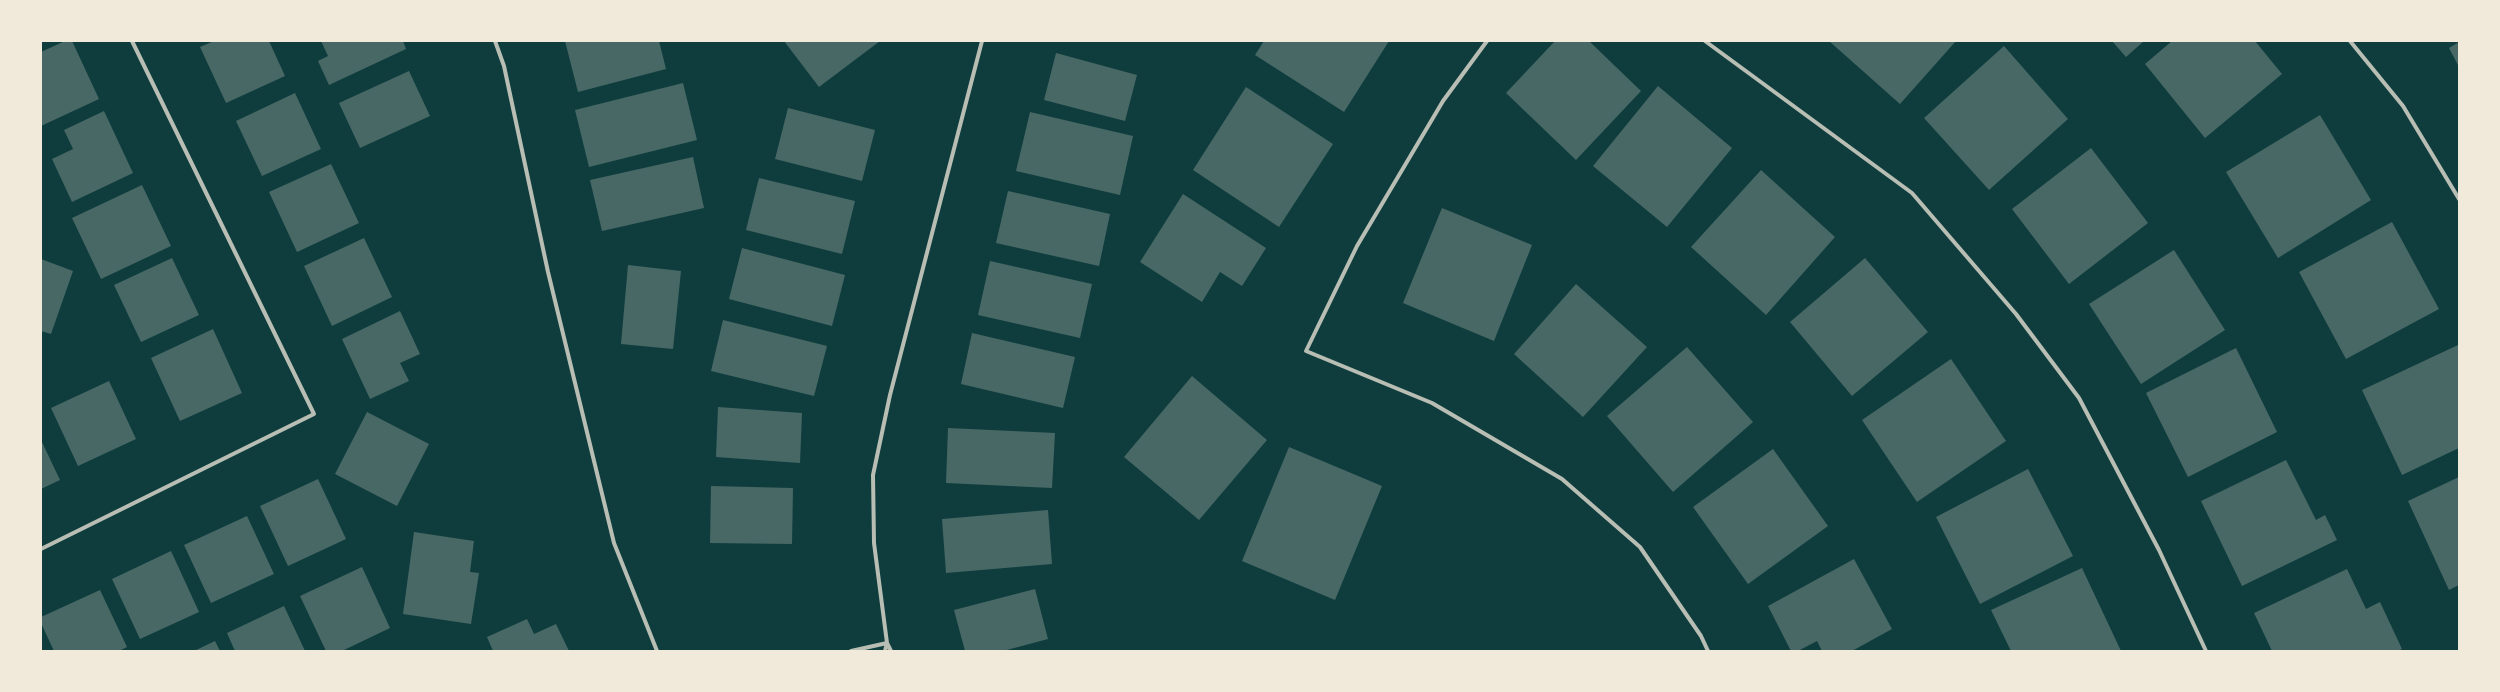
<!DOCTYPE html>
<style>
body{margin:0}
#map{position:relative;width:2500px;height:692px;overflow:hidden;background:#0f3d3e;font-family:"Public Sans",sans-serif}
canvas{display:block}
.frame{position:absolute;inset:0;border:42px solid #f1e9da;pointer-events:none}
</style>
<div id="map">
<canvas width="2500" height="692"></canvas>
<div class="frame"></div>
</div>
<script>
const ctx = document.querySelector('canvas').getContext('2d');
ctx.lineJoin = 'round';
function fill(path, color) {
  ctx.fillStyle = color;
  ctx.fill(path, 'evenodd');
}
function trace(path, color, width, dash) {
  ctx.strokeStyle = color;
  ctx.lineWidth = width;
  ctx.lineCap = dash ? 'butt' : 'round';
  ctx.setLineDash(dash || []);
  ctx.stroke(path);
}
fill(new Path2D(`
 M65,41H72L99,99L41,126V52Z
 M214,41H269L285,76L226,103L200,47Z
 M321,41H403L406,49L329,85L318,61L328,56Z
 M565,41H659L666,69L578,92Z
 M784,41H880L819,87Z
 M1264,41H1389L1344,112L1255,55Z
 M1555,41H1589L1641,91L1576,160L1506,93Z
 M1829,41H1956L1900,104Z
 M2112,41H2144L2126,57Z
 M2172,41H2255L2282,74L2205,138L2145,64Z
 M2459,42V67L2449,48Z
 M2004,46L2068,119L1989,190L1924,118Z
 M1056,53L1137,75L1125,121L1044,100Z
 M409,71L430,116L360,148L339,103Z
 M683,83L697,140L589,167L575,110Z
 M1658,86L1732,148L1667,227L1593,166Z
 M1246,87L1333,144L1279,227L1193,170Z
 M295,93L321,149L262,176L236,121Z
 M788,108L875,130L862,181L775,159Z
 M104,111L133,173L72,202L52,159L73,149L64,130Z
 M1030,112L1133,136L1120,195L1016,171Z
 M2320,115L2371,200L2278,258L2226,172Z
 M2091,148L2148,223L2069,284L2012,209Z
 M693,157L704,208L602,231L590,180Z
 M331,164L359,223L297,252L269,192Z
 M1761,170L1835,237L1766,315L1691,247Z
 M759,178L855,201L842,254L746,230Z
 M142,185L171,246L101,279L72,218Z
 M1008,191L1110,214L1099,266L996,243Z
 M1183,194L1266,248L1242,286L1220,272L1202,302L1140,262Z
 M1442,208L1532,245L1494,341L1403,303Z
 M2392,222L2439,309L2346,359L2299,272Z
 M364,238L392,297L332,326L304,266Z
 M742,248L845,275L832,326L729,299Z
 M2174,250L2225,330L2141,384L2089,304Z
 M172,258L199,315L141,342L114,285Z
 M1865,258L1928,332L1852,396L1790,322Z
 M41,259L73,271L51,334L41,331Z
 M990,261L1092,284L1080,338L978,315Z
 M628,265L681,271L673,349L621,344Z
 M1576,284L1647,347L1583,417L1514,354Z
 M400,311L420,354L400,363L409,381L370,399L342,339Z
 M723,320L827,346L814,396L711,371Z
 M213,329L242,393L180,421L151,358Z
 M972,333L1075,357L1063,408L961,384Z
 M2458,345L2459,448L2402,475L2362,390Z
 M1687,347L1753,422L1673,492L1607,416Z
 M2236,348L2277,432L2188,477L2146,393Z
 M1951,359L2006,441L1917,502L1862,420Z
 M1192,376L1267,440L1199,520L1124,457Z
 M109,381L136,439L78,466L51,408Z
 M718,407L802,413L800,463L716,457Z
 M367,412L429,444L397,506L335,474Z
 M948,428L1055,433L1052,488L946,483Z
 M41,440L60,480L41,489Z
 M1289,447L1382,486L1335,600L1242,561Z
 M1773,449L1828,526L1748,584L1693,507Z
 M2286,460L2316,520L2325,515L2337,540L2242,586L2201,501Z
 M2028,469L2073,556L1980,604L1936,517Z
 M2459,477V585L2449,590L2408,501Z
 M318,479L346,539L288,566L260,506Z
 M711,486L793,488L792,544L710,543Z
 M1048,510L1052,564L946,573L942,519Z
 M247,516L274,574L211,603L184,545Z
 M414,532L474,541L470,572L479,573L471,624L403,614Z
 M171,551L199,612L140,639L112,579Z
 M1854,559L1892,629L1852,651H1822L1817,641L1798,651H1791L1768,606Z
 M362,567L390,628L342,651H326L300,596Z
 M2082,568L2121,651H2011L1991,610Z
 M2347,569L2366,609L2380,602L2402,649L2397,651H2272L2254,613Z
 M1035,589L1048,639L1003,651H965L954,610Z
 M100,590L127,647L119,651H54L41,623V617Z
 M284,606L305,651H235L227,633Z
 M527,619L534,634L556,624L569,651H493L487,637Z
 M215,641L220,651H194Z`), '#486865');
trace(new Path2D(`
 M495,41L504,66L548,272L614,543L657,651
 M1487,41L1443,101L1357,246L1306,351L1432,403L1562,479L1640,547L1701,636L1708,651
 M1705,41L1912,193L2016,314L2079,398L2159,550L2206,651
 M2350,41L2403,106L2459,199
 M41,549L314,414L132,41
 M887,643L891,651
 M851,651L887,643
 M885,651L887,643L874,543L873,475L890,395L982,41`), '#b8beb3', 4);
</script>
